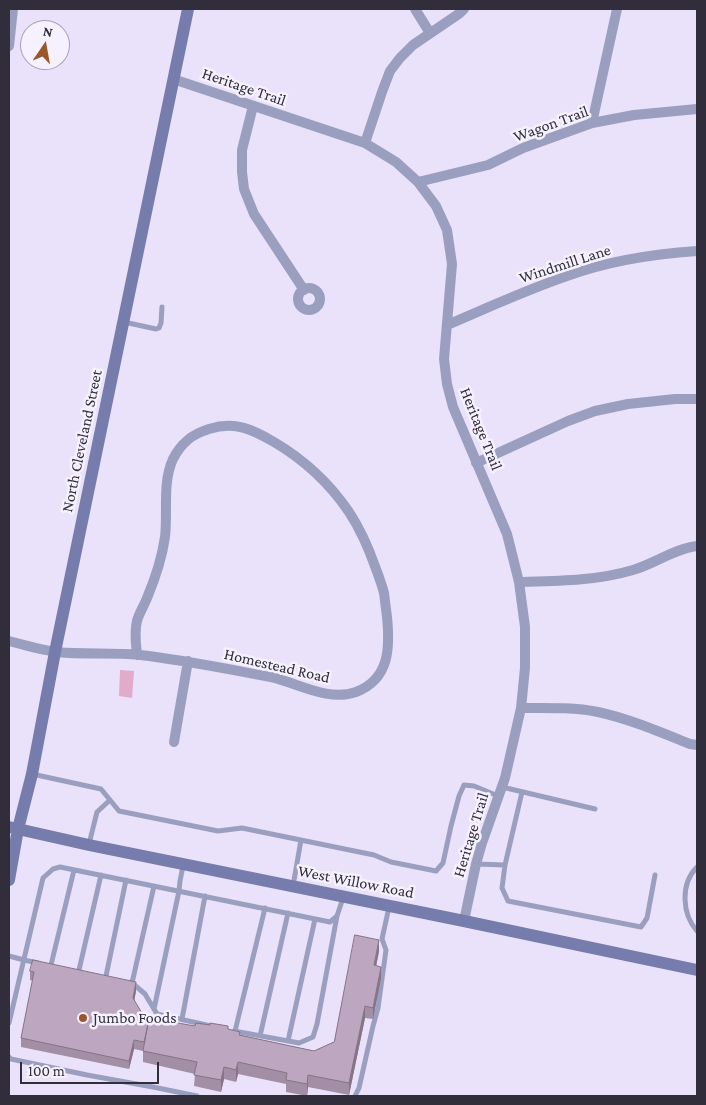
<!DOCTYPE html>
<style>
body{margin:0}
#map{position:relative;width:706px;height:1105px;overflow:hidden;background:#eae1fb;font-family:"Crimson Pro",serif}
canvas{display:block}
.frame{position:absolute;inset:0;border:10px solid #312d3a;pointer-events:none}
.north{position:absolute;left:20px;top:20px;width:50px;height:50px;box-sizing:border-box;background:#f5f1fe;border:1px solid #a7a3b0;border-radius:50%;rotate:12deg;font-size:14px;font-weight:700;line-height:20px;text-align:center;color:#312d3a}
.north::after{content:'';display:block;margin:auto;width:18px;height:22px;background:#9b562a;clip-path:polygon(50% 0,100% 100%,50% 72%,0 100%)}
.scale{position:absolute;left:20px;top:1062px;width:139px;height:22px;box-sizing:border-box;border:2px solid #312d3a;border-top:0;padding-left:6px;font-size:15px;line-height:18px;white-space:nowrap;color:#312d3a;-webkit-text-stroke:4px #f5f1fe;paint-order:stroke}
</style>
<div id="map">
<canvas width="706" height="1105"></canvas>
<div class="frame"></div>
<div class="north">N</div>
<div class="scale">100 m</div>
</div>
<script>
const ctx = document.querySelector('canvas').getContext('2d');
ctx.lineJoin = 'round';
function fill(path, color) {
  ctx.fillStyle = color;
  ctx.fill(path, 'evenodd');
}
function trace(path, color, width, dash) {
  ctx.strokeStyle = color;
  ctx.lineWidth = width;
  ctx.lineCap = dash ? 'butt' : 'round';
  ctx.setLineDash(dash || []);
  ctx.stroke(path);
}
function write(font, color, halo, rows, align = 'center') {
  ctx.font = font + ' "Crimson Pro",serif';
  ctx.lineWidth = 5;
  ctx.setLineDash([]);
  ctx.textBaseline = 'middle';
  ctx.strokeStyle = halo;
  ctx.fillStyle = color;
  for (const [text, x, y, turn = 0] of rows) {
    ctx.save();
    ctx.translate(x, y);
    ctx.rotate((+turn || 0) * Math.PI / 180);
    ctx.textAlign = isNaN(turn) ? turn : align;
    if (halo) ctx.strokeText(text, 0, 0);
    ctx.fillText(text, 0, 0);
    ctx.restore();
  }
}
fill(new Path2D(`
 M120,670L134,671L132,698L119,696Z`), '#e1acca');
trace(new Path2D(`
 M124,322L156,329L159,328L161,323L162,307
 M32,774L101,789L119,811L218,831L242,828L374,855L391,862L436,871L443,863L451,826L459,796L464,785L474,786L498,796
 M502,787L595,809
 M89,844L97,812L110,800
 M476,864L505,865L522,792
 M505,865L502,888L508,901L641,927L647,918L655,875
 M697,867C680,884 682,914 697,931
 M293,886L301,840
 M9,956L24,960L38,963
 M51,965L74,870
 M79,970L101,875
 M106,976L126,880
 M131,982L145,994L157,1014L211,1026
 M132,983L154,886
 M154,1009L179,891L180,881L183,866
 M182,1019L205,896
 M9,1023L43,878L53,869L60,867L330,922L337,916L343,898
 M234,1031L299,1043L313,1037L317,1024L337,916
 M235,1031L265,908
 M260,1036L288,913
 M288,1041L315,919
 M9,1057L11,1059L87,1075L153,1087L197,1096
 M355,1096L359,1088L373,1026L378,1008L386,950L382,939L389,907`), '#9a9fc0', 5);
trace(new Path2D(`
 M415,9L430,33
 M9,46L13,9
 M173,79L365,143L396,162L418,182L436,206L447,230L452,264L444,359L447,384L453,407L507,534L519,582L525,627V668L521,708L505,778L482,843L476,864L464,921
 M253,106L242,150V172L244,189L254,214L304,290
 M592,123L617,9
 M365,143L382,92L390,71L400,58L413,45L460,13L464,9
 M418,182L488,165L523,148L592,123L634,115L697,109
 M298 299a11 11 0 1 1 22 0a11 11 0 1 1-22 0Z
 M447,325C487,308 526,290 567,276C608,261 653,254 697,251
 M476,463L568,421L595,411L628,404L675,399H697
 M519,582C557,581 596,581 633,570C654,564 676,548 697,546
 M9,641C24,645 41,650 57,652C84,655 112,652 140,655C184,660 227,669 271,677C298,683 328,702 356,692C390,679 390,647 387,617C386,609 385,601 384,593C382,585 379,577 376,569C369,549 361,530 349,512C330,484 303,459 274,442C252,429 235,421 209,429C192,434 181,443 173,459C162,483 168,512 165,537C162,558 155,579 147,598C144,606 139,613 137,621C134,632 136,644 137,655
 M521,708C546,708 573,707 598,712C630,719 660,732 690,744L697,745
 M174,742L188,661`), '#9a9fc0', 10);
trace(new Path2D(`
 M9,827L89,845L464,921L697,970
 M9,880L18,829L32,774L55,652L188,9`), '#767cab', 12);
fill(new Path2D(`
 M379,951L376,966L381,978L373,1019L365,1018L349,1095L308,1087L307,1096L286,1092V1084L238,1074L236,1082L224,1079L221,1092L194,1086L195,1074L143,1062V1051L134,1049L129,1069L21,1047V1038L33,981L30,980V971L136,991L134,1001L146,1020L195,1026L228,1029L240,1035L314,1051L334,1042Z`), '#a38fa5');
fill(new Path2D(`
 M379,940V951L374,977V965Z
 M381,967V978L373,1019V1008Z
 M136,982V991L133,1007V998Z
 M365,1006V1018L349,1095V1083Z
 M134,1040V1049L129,1069V1061Z
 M238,1062V1074L236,1082V1070Z
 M224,1067V1079L221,1092V1080Z
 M308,1075V1087L307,1096V1084Z`), '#847486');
const building = new Path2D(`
 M355,935L379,940L374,965L381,967L373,1008L365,1006L349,1083L308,1075L307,1084L286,1080L287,1073L238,1062L236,1070L224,1067L221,1080L194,1075L197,1062L143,1051L149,1018L195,1026L196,1023L210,1025V1023L228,1026V1029L240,1032L239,1035L314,1051L334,1042Z
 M33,960L136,982L133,998L146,1020H149L144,1042L134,1040L129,1061L21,1038L34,972L30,971Z`);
fill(building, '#bda6c0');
trace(building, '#847486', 1);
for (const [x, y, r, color] of [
 [83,1018,5,"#9b562a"]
]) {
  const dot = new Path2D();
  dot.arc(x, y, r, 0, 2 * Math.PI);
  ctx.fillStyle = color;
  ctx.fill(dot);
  trace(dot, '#f5f1fe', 2);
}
write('16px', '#312d3a', '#f5f1fe', [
 ["Heritage Trail",244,87,19],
 ["Wagon Trail",551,124,-20],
 ["Windmill Lane",565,264,-18],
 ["Heritage Trail",481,429,68],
 ["North Cleveland Street",82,441,-78],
 ["Homestead Road",277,666,13],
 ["Heritage Trail",471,835,-73],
 ["West Willow Road",356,882,11]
]);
write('16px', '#312d3a', '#f5f1fe', [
 ["Jumbo Foods",93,1018]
], 'left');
</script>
